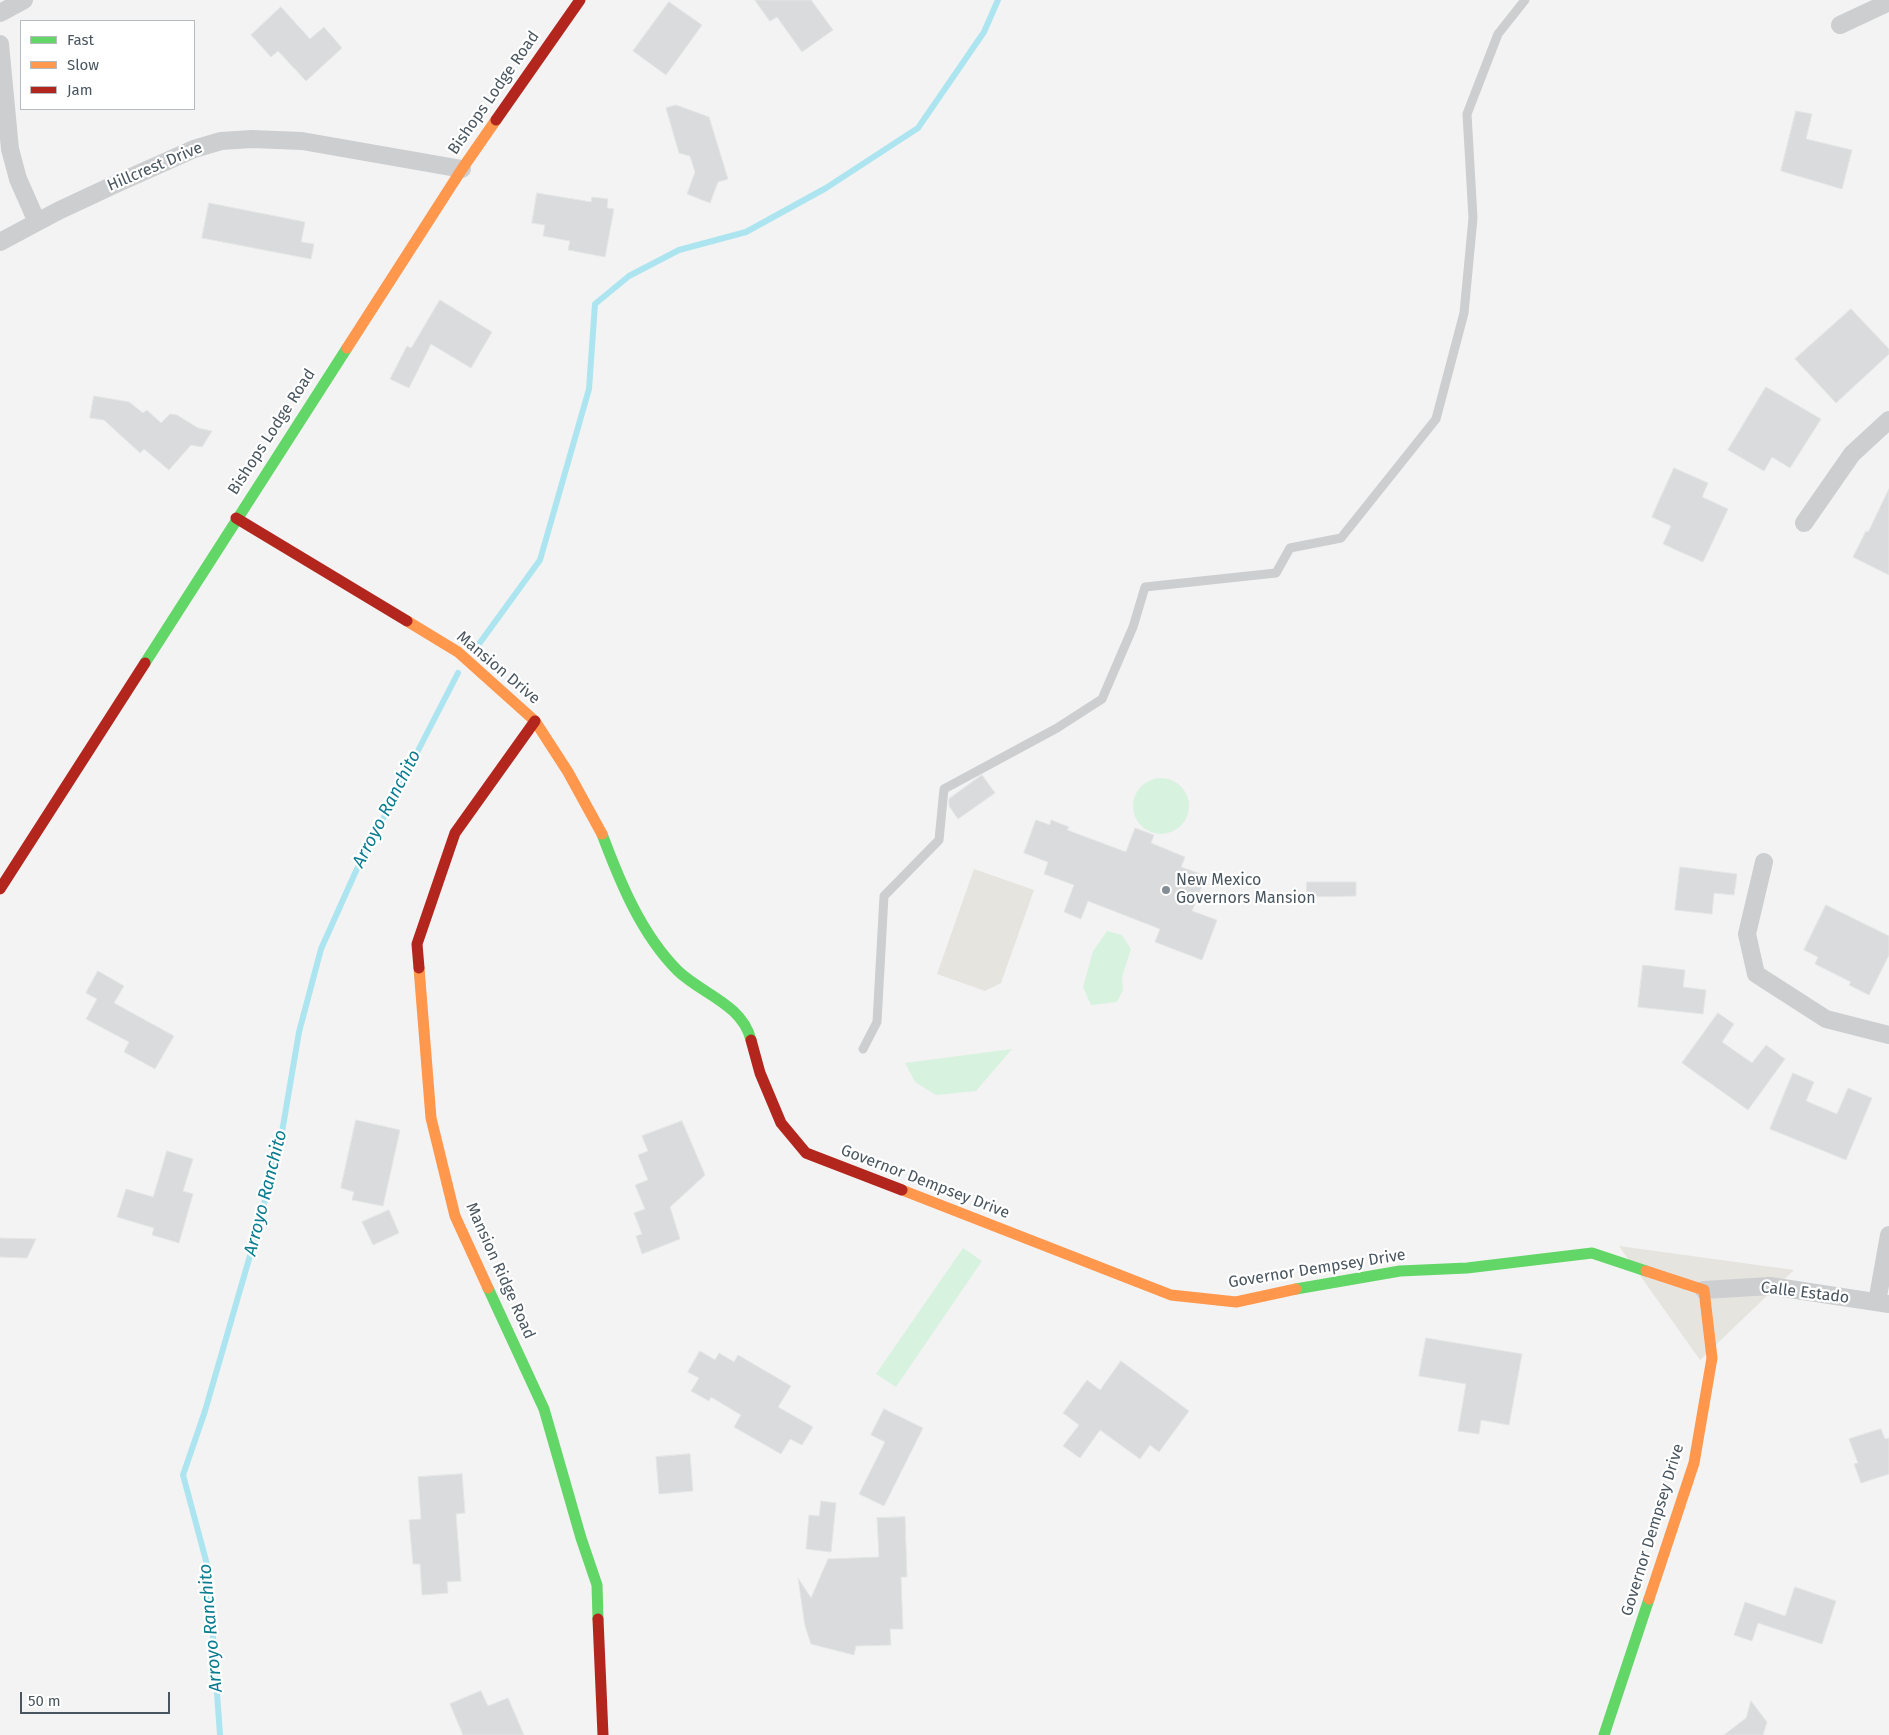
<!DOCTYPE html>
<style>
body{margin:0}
#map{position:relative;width:1889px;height:1735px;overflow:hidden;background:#f3f3f3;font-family:"Fira Sans",sans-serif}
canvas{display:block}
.legend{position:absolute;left:20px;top:20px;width:175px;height:90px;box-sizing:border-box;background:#fff;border:1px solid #b6bbbf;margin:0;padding:6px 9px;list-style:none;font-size:15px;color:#49565f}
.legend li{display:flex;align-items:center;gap:10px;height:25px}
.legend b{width:25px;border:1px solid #b6bbbf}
.scale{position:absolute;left:20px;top:1692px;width:150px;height:22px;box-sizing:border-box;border:2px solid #49565f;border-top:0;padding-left:6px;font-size:15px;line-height:18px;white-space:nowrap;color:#49565f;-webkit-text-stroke:4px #fff;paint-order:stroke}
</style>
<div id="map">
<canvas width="1889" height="1735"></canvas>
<ul class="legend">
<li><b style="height:6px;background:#63d668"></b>Fast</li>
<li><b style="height:6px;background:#ff974d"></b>Slow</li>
<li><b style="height:6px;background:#b3261e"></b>Jam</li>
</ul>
<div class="scale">50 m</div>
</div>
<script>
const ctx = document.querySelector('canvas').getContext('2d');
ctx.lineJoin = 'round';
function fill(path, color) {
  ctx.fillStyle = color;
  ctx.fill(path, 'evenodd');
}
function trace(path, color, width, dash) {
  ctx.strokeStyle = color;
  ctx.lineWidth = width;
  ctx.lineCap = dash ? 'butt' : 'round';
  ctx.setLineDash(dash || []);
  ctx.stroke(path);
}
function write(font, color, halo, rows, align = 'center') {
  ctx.font = font + ' "Fira Sans",sans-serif';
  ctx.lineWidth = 4.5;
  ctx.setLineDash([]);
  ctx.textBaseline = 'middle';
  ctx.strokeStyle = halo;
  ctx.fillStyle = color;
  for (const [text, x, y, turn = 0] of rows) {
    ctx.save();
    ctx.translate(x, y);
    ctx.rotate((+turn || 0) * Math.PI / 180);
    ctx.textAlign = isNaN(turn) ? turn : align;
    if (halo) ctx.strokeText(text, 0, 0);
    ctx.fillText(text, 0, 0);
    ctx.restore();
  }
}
fill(new Path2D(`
 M1133 806a28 28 0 1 1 56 0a28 28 0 1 1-56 0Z
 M1107,931L1122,935L1131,949L1122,977L1123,990L1117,1002L1091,1005L1083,987L1093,951Z
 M1012,1049L976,1091L936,1095L915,1082L905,1063Z
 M963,1248L982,1261L896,1387L876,1374Z`), '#d8f2e0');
fill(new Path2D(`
 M974,869L1034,890L1001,983L985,991L937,974Z
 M1619,1246L1794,1270L1700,1360Z`), '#e6e4df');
trace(new Path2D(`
 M479,644L540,560L589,389L595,304L629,276L679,250L746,232L826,188L918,128L984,32L998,0
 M220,1735L208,1568L183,1475L205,1411L258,1228L282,1132L299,1032L321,949L356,871L458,673`), '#ace5f0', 6);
const building = new Path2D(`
 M755,0H811L833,30L802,52L777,17L770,21Z
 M669,2L702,25L666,75L633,51Z
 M281,7L310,39L324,27L342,48L306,81L278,51L271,57L251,35Z
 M676,105L709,117L728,179L718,182L710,203L687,194L695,172L690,156L679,153L666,108Z
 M1796,111L1812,114L1806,139L1852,150L1842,189L1781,171Z
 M537,193L591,202L592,197L608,199L607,208L614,209L605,257L568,250L570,241L543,236L545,225L532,223Z
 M209,203L305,222L301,242L314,244L311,259L202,238Z
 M440,300L492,332L471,368L431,344L409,388L390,379L407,346L411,348Z
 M1851,309L1889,349V354L1836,403L1795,359Z
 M1766,387L1821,419L1790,468L1772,457L1764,471L1728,450Z
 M94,396L129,402L143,413L147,410L161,423L170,414L177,415L198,428L212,431L202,447L191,445L169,470L144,449L140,453L104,420L90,418Z
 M1674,468L1708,483L1702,497L1728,509L1703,562L1663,544L1671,526L1652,517Z
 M1889,489V575L1853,557L1866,531L1868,532Z
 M982,775L995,793L958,819L949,806V799Z
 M1036,820L1050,825L1051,820L1069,827L1067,830L1126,852L1135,828L1154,835L1151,843L1185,857L1181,867L1206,876L1192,911L1217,920L1202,960L1155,942L1160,929L1088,901L1081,919L1064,912L1074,885L1044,874L1048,862L1024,853Z
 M1680,867L1737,874L1734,895L1714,893L1712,914L1675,910Z
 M1307,882H1356V896L1307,897Z
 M1826,905L1889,936V955L1869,995L1849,985L1851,982L1815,964L1818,957L1804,950Z
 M1643,965L1685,970L1683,987L1706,990L1703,1014L1638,1007Z
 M98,971L124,986L114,1003L174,1036L155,1069L124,1052L129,1042L86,1019L97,999L86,993Z
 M1718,1013L1734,1024L1722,1042L1752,1063L1766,1045L1785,1059L1748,1110L1682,1063Z
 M1793,1073L1814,1082L1806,1101L1837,1114L1848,1088L1872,1098L1846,1160L1770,1129Z
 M356,1120L400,1130L383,1206L352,1200L354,1192L341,1188Z
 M682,1121L705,1175L670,1207L680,1239L642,1254L636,1236L642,1234L634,1213L645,1209L635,1185L648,1180L638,1155L648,1151L642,1136Z
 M167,1151L193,1159L183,1191L193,1194L179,1243L152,1235L154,1228L117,1217L126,1189L153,1197Z
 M389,1210L399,1233L373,1245L362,1222Z
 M0,1238L36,1239L27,1258L0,1257Z
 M1426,1338L1522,1354L1509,1425L1481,1420L1479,1434L1458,1431L1466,1384L1419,1376Z
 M700,1351L715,1360L719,1353L734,1362L738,1355L791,1386L778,1407L813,1427L802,1445L790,1439L781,1454L734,1427L741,1415L711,1397L709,1401L691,1391L699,1378L688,1372Z
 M1121,1361L1189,1411L1159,1452L1150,1445L1140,1459L1100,1430L1080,1458L1063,1446L1079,1425L1063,1413L1087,1380L1100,1390Z
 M884,1409L923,1428L884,1506L859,1494L885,1442L871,1435Z
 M1881,1429L1885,1439L1889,1438V1474L1861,1483L1854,1464L1858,1463L1849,1439Z
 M690,1454L693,1491L659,1494L656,1457Z
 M462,1474L465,1513L456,1514L461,1581L447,1582L448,1593L422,1595L420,1564H413L409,1520L421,1519L418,1477Z
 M821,1501L836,1503L831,1552L806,1549L809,1515L819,1516Z
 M905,1517L907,1577H901L903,1629H890L891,1645L856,1646L854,1655L811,1644L805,1626L798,1578L811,1598L828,1559L879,1557L877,1518Z
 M1795,1587L1836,1601L1822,1644L1758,1623L1752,1641L1734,1635L1745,1602L1785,1616Z
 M481,1691L488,1706L508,1698L524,1735H463L450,1704Z
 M1751,1701L1767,1722L1763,1735H1724L1746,1718Z`);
fill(building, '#dadbdc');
trace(building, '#e4e5e5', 1);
trace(new Path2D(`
 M863,1049L877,1022L884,896L939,840L944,789L1057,728L1102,699L1133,627L1145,587L1276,573L1290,548L1341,538L1436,419L1464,313L1473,218L1467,114L1498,34L1525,0`), '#ccced0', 9);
trace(new Path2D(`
 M0,13L24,0
 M1840,25L1889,2
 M0,44L10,149L18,179L37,222
 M0,242L58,211L120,182L194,149L221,141L252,139L302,141L462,169
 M1804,523L1852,454L1889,420
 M1764,862L1747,934L1756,974L1826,1019L1889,1035
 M1704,1290L1770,1286L1889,1304
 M1877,1302L1889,1235`), '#ccced0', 18);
trace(new Path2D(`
 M145,663L347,348
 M602,834C620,882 641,934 678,971C702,994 742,1004 751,1040
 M488,1288L544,1409L581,1538L597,1585L598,1619
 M1296,1289L1400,1271L1467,1268L1592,1253L1646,1271
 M1604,1735L1649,1599`), '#63d668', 11);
trace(new Path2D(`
 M347,348L462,169L496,120
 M407,621L458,652L535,721L568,772L602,834
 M419,968L431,1118L455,1216L488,1288
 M902,1190L1171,1295L1236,1302L1296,1289
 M1646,1271L1704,1290L1712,1358L1694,1463L1649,1599`), '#ff974d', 11);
trace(new Path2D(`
 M496,120L580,0
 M236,518L407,621
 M0,889L145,663
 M419,968L417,944L455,833L535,721
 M751,1040L760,1073L781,1123L806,1153L902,1190
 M598,1619L603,1735`), '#b3261e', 11);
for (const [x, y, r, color] of [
 [1166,890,5,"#848d93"]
]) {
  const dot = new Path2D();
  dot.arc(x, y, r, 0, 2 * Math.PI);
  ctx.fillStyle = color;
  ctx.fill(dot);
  trace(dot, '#fff', 2);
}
write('16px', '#49565f', '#fff', [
 ["Bishops Lodge Road",494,93,-55],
 ["Hillcrest Drive",155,167,-23],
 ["Bishops Lodge Road",272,432,-57],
 ["Mansion Drive",498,668,40],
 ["Governor Dempsey Drive",925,1182,21],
 ["Governor Dempsey Drive",1317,1269,-9],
 ["Mansion Ridge Road",500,1271,66],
 ["Calle Estado",1805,1293,7],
 ["Governor Dempsey Drive",1653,1530,-73]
]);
write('16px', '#49565f', '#fff', [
 ["New Mexico",1176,881],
 ["Governors Mansion",1176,899]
], 'left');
write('italic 18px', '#0c7c91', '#fff', [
 ["Arroyo Ranchito",387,809,-63],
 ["Arroyo Ranchito",266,1193,-76],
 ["Arroyo Ranchito",211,1628,-95]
]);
</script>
